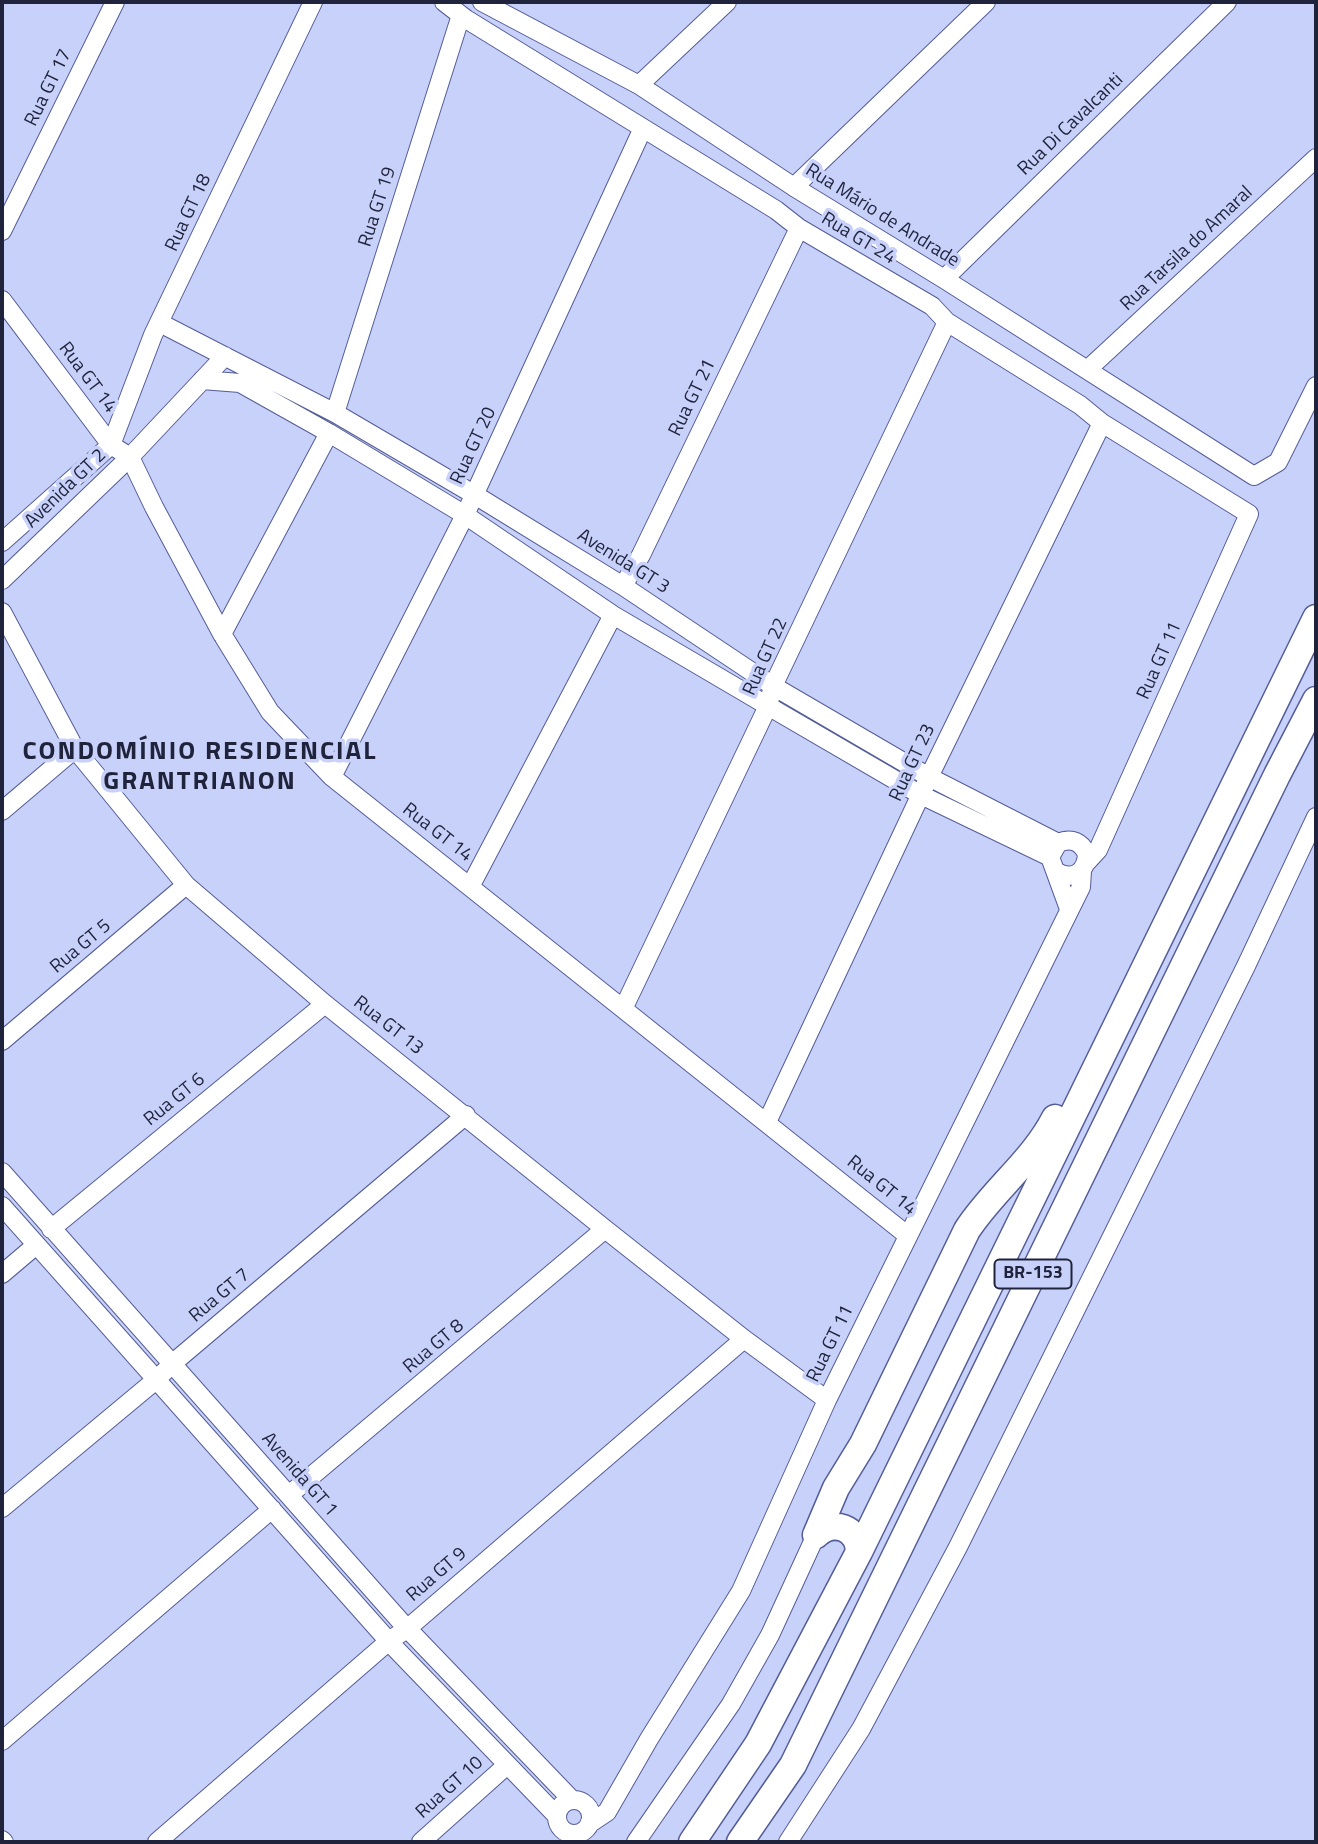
<!DOCTYPE html>
<meta charset="utf-8">
<style>
body{margin:0}
#map{position:relative;width:1318px;height:1844px;overflow:hidden;background:#c8d1f9;font-family:"Titillium Web",sans-serif}
canvas{display:block}
.frame{position:absolute;inset:0;border:4px solid #1f233c;pointer-events:none}
</style>
<div id="map">
<canvas width="1318" height="1844"></canvas>
<div class="frame"></div>
</div>
<script>
const ctx = document.querySelector('canvas').getContext('2d');
ctx.lineJoin = 'round';
function trace(path, color, width, dash) {
  ctx.strokeStyle = color;
  ctx.lineWidth = width;
  ctx.lineCap = dash ? 'butt' : 'round';
  ctx.setLineDash(dash || []);
  ctx.stroke(path);
}
function write(font, color, halo, rows, align = 'center') {
  ctx.font = font + ' "Titillium Web",sans-serif';
  ctx.lineWidth = 7;
  ctx.setLineDash([]);
  ctx.textBaseline = 'middle';
  ctx.strokeStyle = halo;
  ctx.fillStyle = color;
  for (const [text, x, y, turn = 0] of rows) {
    ctx.save();
    ctx.translate(x, y);
    ctx.rotate((+turn || 0) * Math.PI / 180);
    ctx.textAlign = isNaN(turn) ? turn : align;
    if (halo) ctx.strokeText(text, 0, 0);
    ctx.fillText(text, 0, 0);
    ctx.restore();
  }
}
const minor = new Path2D(`
 M444,2L466,19L776,210L799,228L932,306L947,322L1080,405L1102,423L1249,514L1098,850L1086,863
 M482,2L639,85L794,187L944,279L1254,476L1278,462L1316,386
 M639,85L727,2
 M794,187L986,2
 M2,231L115,2
 M944,279L1227,2
 M2,300L111,445L130,457L154,507L222,634L270,712L332,777L907,1235
 M160,323L335,413L475,495L623,586L773,686L929,777L1058,843
 M1087,370L1316,158
 M202,380L240,383L329,433L465,515L613,615L768,706L921,795L1050,857
 M335,413L461,15
 M2,542L111,445L153,335L313,2
 M2,580L130,457L225,356
 M623,586L641,555L799,228
 M2,612L75,749L186,885L325,1004L605,1229L744,1339L827,1400
 M222,634L329,433
 M332,777L465,515L643,128
 M2,811L75,749
 M1057,872C1073,881 1086,872 1087,854C1081,842 1072,837 1058,843L1050,857L1069,909
 M471,885L613,615
 M624,1007L768,706L773,686L947,322
 M2,1041L186,885
 M767,1122L929,777L1102,423
 M2,1172L402,1623L572,1800
 M2,1206L393,1646L557,1816
 M51,1229L325,1004
 M2,1274L35,1246
 M289,1495L605,1229
 M2,1508L157,1379L173,1363L466,1115
 M2,1741L272,1509
 M557 1817a17 17 0 1 1 34 0a17 17 0 1 1-34 0Z
 M589,1824L607,1812L649,1739L741,1591L827,1400L1081,887L1082,871
 M2,1840L4,1842
 M157,1842L389,1641L408,1628L744,1339
 M421,1842L507,1765
 M636,1842L731,1704L770,1635L816,1535
 M788,1842L861,1729L958,1547L1246,966L1316,817`);
const highway = new Path2D(`
 M816,1535L836,1488L863,1444L967,1230C993,1190 1033,1161 1055,1118
 M816,1535C833,1519 858,1527 859,1552
 M692,1842L758,1744L859,1552L1316,618
 M740,1842L793,1765L1277,775L1316,700`);
trace(minor, '#535d97', 20);
trace(highway, '#535d97', 29);
trace(minor, '#fff', 18);
trace(highway, '#fff', 26);
for (const [x, y, w] of [
 [1033,1274,77]
]) {
  const box = new Path2D();
  box.roundRect(x - w / 2, y - 14.5, w, 29, 5);
  ctx.fillStyle = '#c8d1f9';
  ctx.fill(box);
  trace(box, '#1f233c', 2);
}
write('bold 18px', '#1f233c', null, [
 ["BR-153",1033,1274]
]);
write('19px', '#1f233c', '#c8d1f9', [
 ["Rua GT 17",49,88,-64],
 ["Rua Di Cavalcanti",1071,125,-44],
 ["Rua GT 19",378,207,-72],
 ["Rua GT 18",189,213,-65],
 ["Rua Mário de Andrade",882,216,32],
 ["Rua GT 24",858,239,31],
 ["Rua Tarsila do Amaral",1187,249,-43],
 ["Rua GT 14",87,378,53],
 ["Rua GT 21",693,398,-64],
 ["Rua GT 20",474,446,-65],
 ["Avenida GT 2",66,489,-44],
 ["Avenida GT 3",623,562,32],
 ["Rua GT 22",766,657,-66],
 ["Rua GT 11",1160,661,-66],
 ["Rua GT 23",913,763,-65],
 ["Rua GT 14",437,833,38],
 ["Rua GT 5",81,947,-40],
 ["Rua GT 13",388,1026,38],
 ["Rua GT 6",175,1100,-39],
 ["Rua GT 14",881,1186,39],
 ["Rua GT 7",220,1296,-40],
 ["Rua GT 11",831,1344,-64],
 ["Rua GT 8",434,1347,-40],
 ["Avenida GT 1",299,1475,49],
 ["Rua GT 9",437,1575,-41],
 ["Rua GT 10",450,1788,-42]
]);
ctx.letterSpacing = '2px';
write('bold 26px', '#1f233c', '#c8d1f9', [
 ["CONDOMÍNIO RESIDENCIAL",200,753],
 ["GRANTRIANON",200,783]
]);
ctx.letterSpacing = '0px';
</script>
